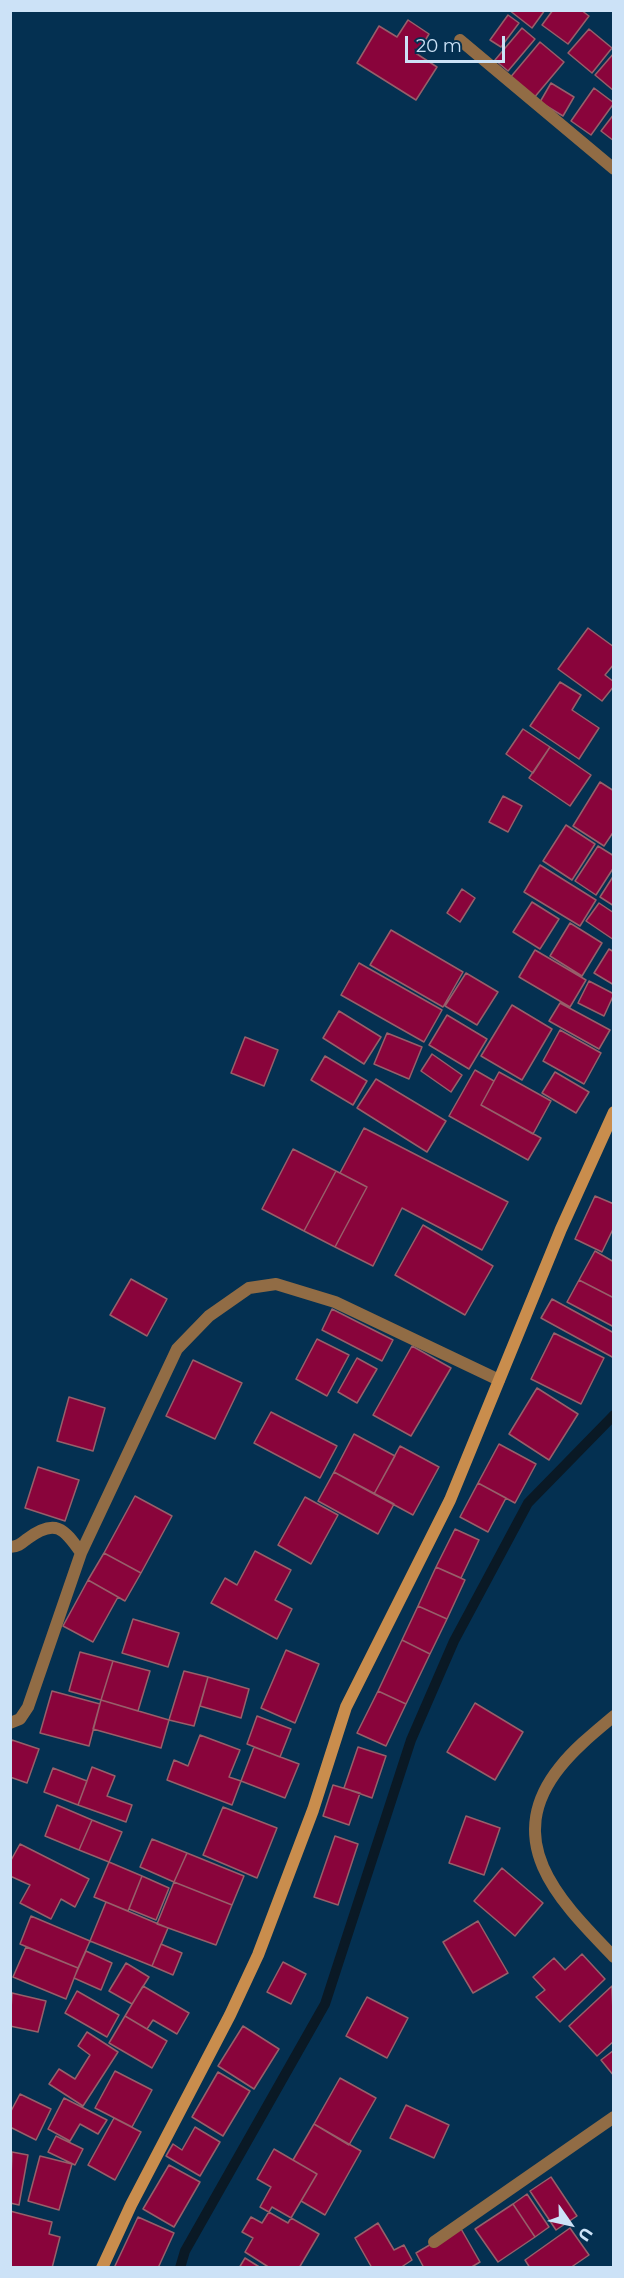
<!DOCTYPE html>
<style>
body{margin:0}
#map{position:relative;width:624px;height:2278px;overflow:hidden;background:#043051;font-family:Montserrat,sans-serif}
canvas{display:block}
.frame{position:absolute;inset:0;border:12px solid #cce2f7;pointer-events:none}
.north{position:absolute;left:540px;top:2194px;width:60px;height:60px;-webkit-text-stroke:4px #043051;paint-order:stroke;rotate:124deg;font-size:16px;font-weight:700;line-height:24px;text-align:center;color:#cce2f7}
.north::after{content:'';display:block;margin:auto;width:21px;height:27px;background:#cce2f7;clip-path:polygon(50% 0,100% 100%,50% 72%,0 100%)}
.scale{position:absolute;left:405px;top:36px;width:100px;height:27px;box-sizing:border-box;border:3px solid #cce2f7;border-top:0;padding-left:8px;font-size:18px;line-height:21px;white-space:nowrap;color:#cce2f7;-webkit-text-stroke:4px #043051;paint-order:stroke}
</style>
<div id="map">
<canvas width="624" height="2278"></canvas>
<div class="frame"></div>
<div class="north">U</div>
<div class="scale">20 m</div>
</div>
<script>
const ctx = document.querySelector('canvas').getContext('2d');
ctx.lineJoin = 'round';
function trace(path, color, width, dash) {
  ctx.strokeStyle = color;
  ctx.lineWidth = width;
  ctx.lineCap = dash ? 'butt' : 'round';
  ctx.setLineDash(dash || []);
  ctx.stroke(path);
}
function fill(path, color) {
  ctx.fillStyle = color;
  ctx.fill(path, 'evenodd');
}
trace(new Path2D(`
 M180,2268L185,2251L325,2004L411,1740L454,1641L528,1503L614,1415`), '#0a1925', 10);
const building = new Path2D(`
 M509,10H545L532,28Z
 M553,10H581L589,16L568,44L542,25Z
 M508,15L519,23L501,47L490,40Z
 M408,20L429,34L417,54L437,67L416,100L357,63L379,26L397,37Z
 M522,28L535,39L508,71L495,60Z
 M589,29L612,48L592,73L568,53Z
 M540,42L564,62L533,99L509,79Z
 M614,53V91L595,75Z
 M551,83L574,97L563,116L540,102Z
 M594,88L614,103L591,135L571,121Z
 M614,114V141L601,131Z
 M588,628L614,647V664L605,675L614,682V686L602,701L558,669Z
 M560,682L581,695L572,710L599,728L579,759L530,726Z
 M523,729L550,747L533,773L506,754Z
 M550,747L591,775L570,806L529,778Z
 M600,782L614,791V831L604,846L573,826Z
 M503,796L522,806L508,832L489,822Z
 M566,825L595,844L572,880L543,861Z
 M598,846L614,856V867L596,895L575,881Z
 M540,865L596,900L580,926L524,892Z
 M614,875V906L600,897Z
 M462,889L475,898L460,922L447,913Z
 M532,902L559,919L540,949L513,932Z
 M599,903L614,913V940L586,921Z
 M570,923L602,943L582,976L550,956Z
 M391,930L463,972L443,1007L370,965Z
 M609,949L614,952V985L594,973Z
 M535,950L586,980L570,1007L519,977Z
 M359,963L442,1010L424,1042L341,995Z
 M466,973L498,992L477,1025L445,1006Z
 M589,981L614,994L604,1016L578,1003Z
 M560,1003L610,1030L599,1049L549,1021Z
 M512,1005L552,1029L522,1080L481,1056Z
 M339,1011L381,1037L364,1064L323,1038Z
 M447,1015L487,1039L469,1069L429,1045Z
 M560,1030L601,1053L584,1084L543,1061Z
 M387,1033L422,1047L409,1079L374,1064Z
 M245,1037L278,1050L264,1086L231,1073Z
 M432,1054L462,1075L451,1092L421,1071Z
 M325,1056L367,1081L353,1105L311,1080Z
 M475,1070L494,1081L481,1105L541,1138L528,1160L449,1116Z
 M499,1072L551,1101L533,1134L481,1105Z
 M555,1072L589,1092L576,1113L542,1093Z
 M376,1079L446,1121L427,1152L357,1108Z
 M364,1128L508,1202L482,1250L402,1208L373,1266L335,1247L367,1187L340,1173Z
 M293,1149L336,1171L304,1231L262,1209Z
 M336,1171L367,1187L335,1247L304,1231Z
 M595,1196L614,1204V1227L602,1252L575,1239Z
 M423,1225L493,1266L465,1315L395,1275Z
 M595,1251L614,1262V1298L579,1280Z
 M131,1279L167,1299L147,1336L110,1315Z
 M579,1280L614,1298V1327L567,1302Z
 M552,1299L614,1333V1358L541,1318Z
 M332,1309L393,1340L382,1361L322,1330Z
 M554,1333L604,1358L581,1404L531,1379Z
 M317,1339L349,1355L327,1396L296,1379Z
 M412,1346L451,1368L411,1436L373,1415Z
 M357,1358L377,1369L357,1403L338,1392Z
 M193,1360L242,1383L215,1439L166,1416Z
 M537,1388L578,1414L549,1460L509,1434Z
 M69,1397L105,1408L93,1451L57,1441Z
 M271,1412L337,1446L320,1478L254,1443Z
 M354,1434L395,1456L374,1494L334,1472Z
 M499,1444L536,1464L515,1503L478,1483Z
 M400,1446L439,1467L413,1515L374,1494Z
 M38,1467L79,1480L65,1521L25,1508Z
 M334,1472L394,1504L378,1534L318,1501Z
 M478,1483L506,1498L488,1532L460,1517Z
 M135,1496L172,1516L141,1573L104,1553Z
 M305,1497L338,1515L311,1564L278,1545Z
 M455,1529L479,1540L461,1578L436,1567Z
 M255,1551L291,1570L275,1600L292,1609L277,1639L211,1603L225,1578L237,1585Z
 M104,1553L141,1573L125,1601L88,1580Z
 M436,1567L465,1580L447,1619L418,1606Z
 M88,1580L118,1597L93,1642L63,1626Z
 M418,1606L447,1619L430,1654L402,1640Z
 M133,1619L179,1633L168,1667L122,1653Z
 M402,1640L430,1654L406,1704L378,1691Z
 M286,1650L319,1664L295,1723L261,1708Z
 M80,1652L113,1661L101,1700L69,1691Z
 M113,1661L150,1671L138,1711L101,1700Z
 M184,1671L208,1677L194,1726L169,1720Z
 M208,1677L249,1689L241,1718L200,1706Z
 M52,1691L100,1704L89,1746L40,1733Z
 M378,1691L406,1704L386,1746L357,1733Z
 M101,1700L169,1720L161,1748L93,1729Z
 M475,1703L523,1732L495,1780L447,1752Z
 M257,1716L291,1729L280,1757L247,1744Z
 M200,1735L240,1750L229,1777L241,1781L232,1805L167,1780L174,1760L188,1766Z
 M12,1740L39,1749L27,1783L10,1777V1746Z
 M254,1747L299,1764L285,1798L241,1781Z
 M358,1747L386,1756L372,1798L344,1788Z
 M92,1767L115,1776L107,1796L132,1805L126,1822L78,1805Z
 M53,1768L87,1781L78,1805L44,1792Z
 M333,1785L360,1793L349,1825L323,1816Z
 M57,1805L92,1820L79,1850L45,1836Z
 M223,1807L277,1828L257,1878L203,1855Z
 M466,1816L500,1828L484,1875L449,1863Z
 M92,1820L122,1832L109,1862L79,1850Z
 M335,1836L358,1844L338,1905L314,1897Z
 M152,1839L187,1853L174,1882L140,1867Z
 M20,1844L89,1879L75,1907L61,1899L51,1919L20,1903L30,1885L10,1876V1862Z
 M187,1853L244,1876L232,1905L174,1882Z
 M109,1862L142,1876L128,1911L94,1897Z
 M502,1868L543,1903L515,1936L474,1901Z
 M142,1876L169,1888L156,1920L129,1909Z
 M174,1882L232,1905L216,1945L157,1924Z
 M106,1902L168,1928L152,1966L90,1941Z
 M31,1916L90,1941L78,1968L20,1944Z
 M478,1921L508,1973L473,1993L443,1942Z
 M161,1944L182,1953L173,1975L152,1966Z
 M26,1947L78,1968L66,1999L13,1977Z
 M86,1951L112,1963L101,1990L74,1978Z
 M582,1954L605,1979L560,2022L536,1997L545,1990L533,1977L554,1958L565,1970Z
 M283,1962L306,1974L291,2004L267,1992Z
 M126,1963L149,1977L132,2004L109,1991Z
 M143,1986L189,2013L177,2034L153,2020L147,2029L125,2016Z
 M612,1986L614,2041L597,2056L569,2026Z
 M77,1991L119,2015L107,2037L65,2013Z
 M12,1993L46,2001L38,2032L10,2026Z
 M367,1997L408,2018L387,2058L346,2036Z
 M125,2016L167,2041L152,2068L109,2043Z
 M243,2026L279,2049L254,2089L218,2066Z
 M87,2032L118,2052L83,2106L49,2084L59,2069L75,2079L90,2055L78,2046Z
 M614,2050V2076L601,2060Z
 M115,2071L152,2090L132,2127L95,2108Z
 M218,2072L250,2091L223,2136L192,2117Z
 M340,2078L376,2098L349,2145L314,2124Z
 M20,2094L51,2109L36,2140L10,2127V2113Z
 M64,2098L107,2120L98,2134L80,2124L70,2141L48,2129Z
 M406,2105L449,2125L434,2158L390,2138Z
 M114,2118L141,2132L115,2180L88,2165Z
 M314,2124L361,2151L325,2215L301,2201L317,2174L293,2160Z
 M195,2127L220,2142L200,2176L166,2156L173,2144L182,2150Z
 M56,2136L83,2149L75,2165L48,2152Z
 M274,2149L317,2174L288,2223L260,2207L271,2187L257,2179Z
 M12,2152L28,2155L19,2205L10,2203Z
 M40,2156L72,2164L59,2210L28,2201Z
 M169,2165L200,2182L174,2227L143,2209Z
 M551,2177L577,2216L556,2230L530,2191Z
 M527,2194L549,2227L535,2237L513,2204Z
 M513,2204L535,2237L498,2262L475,2229Z
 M272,2207L319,2234L299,2268H270L245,2252L253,2238L242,2232L251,2217L262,2223Z
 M10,2211L52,2222L49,2234L60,2237L52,2268H10Z
 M138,2217L174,2233L158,2268H114Z
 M378,2223L394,2250L404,2245L412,2260L400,2268H372L355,2238Z
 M460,2227L480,2262L470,2268H424L416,2253Z
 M570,2228L589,2255L570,2268H530L525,2260Z
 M245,2258L261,2268H239Z`);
fill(building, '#89043b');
trace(building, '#975f6a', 1.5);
trace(new Path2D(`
 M460,40L614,169
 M10,1547C18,1547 22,1543 27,1539C55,1518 64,1528 81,1553
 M614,1716C595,1732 575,1748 560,1767C499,1843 562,1903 614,1957
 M10,1723L20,1719L28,1707L81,1553L177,1349L209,1316L249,1288L276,1284L335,1302L499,1380
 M434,2242L614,2117`), '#916c45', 12);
trace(new Path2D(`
 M102,2268L131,2205L230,2015L258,1955L313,1810L346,1707L450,1500L561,1229L614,1112`), '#c98d4d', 12);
</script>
